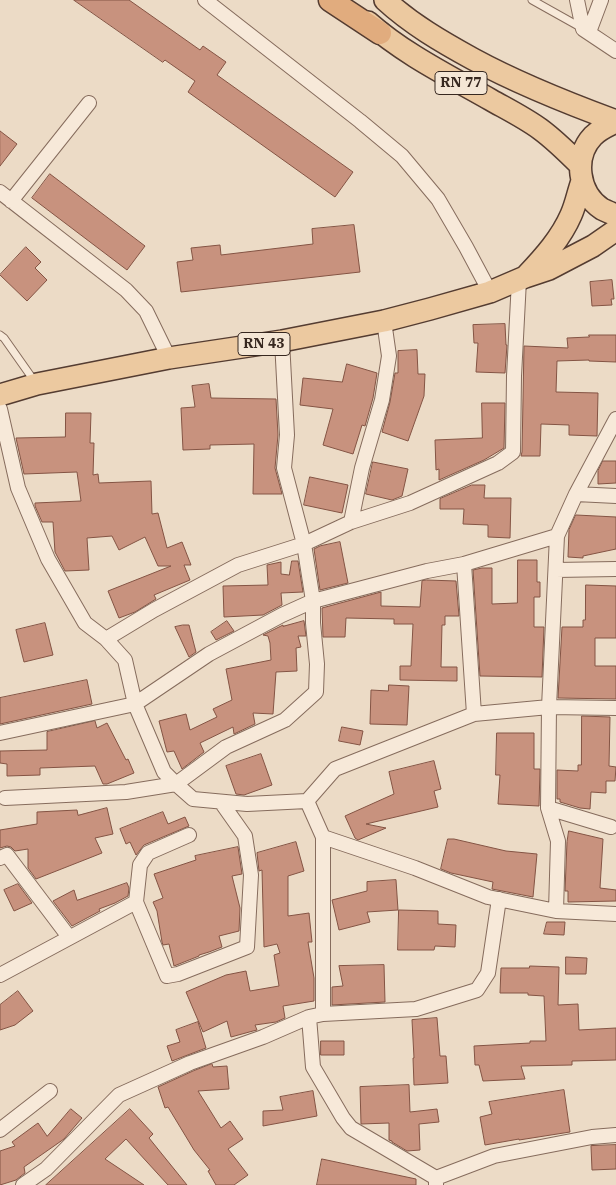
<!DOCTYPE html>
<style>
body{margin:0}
canvas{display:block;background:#ecdbc6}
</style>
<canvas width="616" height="1185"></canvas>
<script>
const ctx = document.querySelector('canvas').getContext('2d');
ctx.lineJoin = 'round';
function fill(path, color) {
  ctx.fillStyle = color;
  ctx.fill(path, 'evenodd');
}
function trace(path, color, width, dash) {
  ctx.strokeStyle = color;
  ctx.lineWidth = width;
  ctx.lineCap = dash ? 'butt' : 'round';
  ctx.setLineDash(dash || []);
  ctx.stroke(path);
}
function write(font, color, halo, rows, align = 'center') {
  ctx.font = font + ' "IBM Plex Serif",serif';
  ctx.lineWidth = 5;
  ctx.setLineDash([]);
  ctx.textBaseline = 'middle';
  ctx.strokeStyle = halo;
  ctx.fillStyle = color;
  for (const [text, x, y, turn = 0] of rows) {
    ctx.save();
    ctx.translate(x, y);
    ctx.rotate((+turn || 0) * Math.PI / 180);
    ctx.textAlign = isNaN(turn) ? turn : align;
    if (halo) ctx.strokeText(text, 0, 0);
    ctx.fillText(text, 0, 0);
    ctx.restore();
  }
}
const building = new Path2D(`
 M74,0H129L200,50L203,46L226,62L217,75L353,172L335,197L188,92L195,81L165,60L163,62Z
 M0,131L17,144L0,166Z
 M50,174L145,246L127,270L32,198Z
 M354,225L360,272L181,292L177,262L193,260L191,248L220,245L221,255L313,244L312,229Z
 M26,247L41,262L35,268L47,280L27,301L0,275Z
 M612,280L614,299H611L612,305L592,306L590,282Z
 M505,324L506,345H507L505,373L476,372L478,343H474L473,325Z
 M589,335H616V362L589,361V360L557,361L556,392L598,393L597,436L569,435V425L541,424L540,456H521L522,452L524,346L568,348L567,338L589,337Z
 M417,350L418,374H425L424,396L408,441L382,432L390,402L395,373H398V351Z
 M347,364L377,373L373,398L365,426L362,425L353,454L323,445L333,409L300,405L303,378L342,382Z
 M209,384L211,398L276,399L278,435L275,468L282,494H253L254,444L210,445V449L183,450L181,408L195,407L192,386Z
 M482,403H505L504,448L484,460L439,480V469L436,470L435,440L482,438Z
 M66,413H91L90,443H94L93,475L98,474L99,483L151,481L152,514L158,513L167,548L182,542L191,565H184L190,580L154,595L156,599L135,612L119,618L108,591L171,566H158L145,537L119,550L112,536L87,538L89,570L65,571L55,552L53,522H42L35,506V503L81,501L77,472L24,474L16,438L65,437Z
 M603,461H616V483L598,484V471Z
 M373,462L408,469L402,496L392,500L366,494Z
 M310,477L348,485L342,513L304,505Z
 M472,485H485L484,498H511L510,538L488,537V525L463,524L464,509H440V499Z
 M576,515L616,517V549L583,556V558L568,557L569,530Z
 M340,542L348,583L320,590L314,549L320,546Z
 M518,560H537V582H540V597H534V627H544L542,677L480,676L473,570L482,568H492V604L517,603Z
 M292,561H298L303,592L281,593L282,605L263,615L224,617L223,586L268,585L267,565L281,562V574L289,575Z
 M427,580L456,581L459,616H445V625H442L441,667H457V681L400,680V666H411L413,624H394V619L346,618L345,637H323L322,608L381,592V606L420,607L422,581Z
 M586,585L616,586V638H595V666H616V699L558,698L562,627H583V620H585Z
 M227,621L234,631L216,640L211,632Z
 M304,621L306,636H298L301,647L296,648L297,671L276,672L273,714L253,713L255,724L234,734L233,727L200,743L204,752L182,769L174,751L167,752L159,721L186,714L190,730L217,717L213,709L232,700L226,669L271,660L270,643L268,636L263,635L283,625V626Z
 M45,623L53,655L24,662L16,630Z
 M183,625H189L196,652L189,657L175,627Z
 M87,680L92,704L0,724V698Z
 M389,685L409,686L407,725L370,724L371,690L388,691Z
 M582,716L610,717L609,766L616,767L615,781H606V793L591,792L590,809L580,808L560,802V799H557V770L578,771V765H581Z
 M95,721L97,728L107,723L126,760L128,759L134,773L107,784H103L95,766L40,768V775L7,776V764L0,763V751L47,750V732Z
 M342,727L363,731L360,745L339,741Z
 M497,733H534V769H540L539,806L498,804L500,775H496Z
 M261,754L272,785L244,795L236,794L226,766Z
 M434,761L441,789L434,791L438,807L366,824L386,828L358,840L355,838L345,816L394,794L389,772Z
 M107,808L113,834L95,838L102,853L36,879L28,868V849L15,851L11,847L7,846L0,848V830L37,824V812L77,810L78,815Z
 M163,812L168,824L185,817L189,826L144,845L136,855L130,842L126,844L120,829Z
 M569,831L603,839L600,888L616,890V901L568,902V891H565L567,842Z
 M448,839H454L506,851L537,854L533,897L492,889L493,882L451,873L441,869Z
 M296,842L304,871L288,876V916L309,913L312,942H308L314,978V1001L283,1006L285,1018L276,1022L255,1025L257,1030L253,1031L231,1037L227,1021L203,1032L186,992L226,975L246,971L250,991L279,986L274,955L280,953L277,944L264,947L262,870L259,871L257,853Z
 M238,847L242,874L232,876L240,908L239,931L219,936L222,947L209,952L199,955V956L174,966L169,944L163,945L162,942L157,911L153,902L163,898L154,874L196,860L195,856Z
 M396,880L398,910L367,912L370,922L339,930L332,900L367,891V882Z
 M127,883L129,888L128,896L115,903L99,909L100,911L72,926L53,901L74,890L77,900Z
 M18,884L32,903L14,911L4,890Z
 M399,910L438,911V924L456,925L455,947L435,946L434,950H398Z
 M547,922H565L564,935L544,934Z
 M566,957L587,958L586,974H566Z
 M384,965L385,1002L332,1005V987L343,986L339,966Z
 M530,966L559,967L558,1005L578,1004L579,1030L616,1028V1060L572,1061V1065L521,1066L525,1079L483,1081L479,1065H475L474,1046L530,1043V1041H546L544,996L528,995V993H500L501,968H529Z
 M18,991L33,1011L15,1025L0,1030V1005Z
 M437,1018L440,1056H446L448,1083L414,1085L413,1058H414L412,1020Z
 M198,1022L206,1048L172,1061L167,1046L180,1042L176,1030Z
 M321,1041H344V1055H321Z
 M212,1064L213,1067L227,1066L229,1089L198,1091L221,1128L230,1121L243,1139L228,1149L248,1175L234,1185H216L208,1171L210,1170L194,1150L168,1107L165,1108L158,1087L193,1071Z
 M409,1085L410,1112L437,1109L439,1122L419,1124L420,1150L407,1151L392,1142V1141L389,1140V1123L361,1124L360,1087Z
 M564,1090L570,1132L519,1140V1139L485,1145L480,1117L492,1114L489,1102Z
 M313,1091L317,1116L263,1126V1111L283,1110L280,1097Z
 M71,1109L82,1118L64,1139L24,1167L25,1173L16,1180L0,1185V1151L15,1146L12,1142L38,1123L47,1136Z
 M130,1109L153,1134L149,1138L187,1185H168L126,1139L105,1159L144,1185H46Z
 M616,1145V1169L592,1170L591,1146Z
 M322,1159L416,1179V1185H317Z`);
fill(building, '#c8927e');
trace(building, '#845444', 1);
const service = new Path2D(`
 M532,0L582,28
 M0,335L4,338L35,382`);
const minor = new Path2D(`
 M205,0L360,121L402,156L438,199L466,247L490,292
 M577,0L583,29L616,51
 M589,32L601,0
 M0,192L126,290L146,311L169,358
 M11,201L89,103
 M0,409L18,488L48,559L85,623L106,639L125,660L135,704L164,772L176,784L193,799L247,804L307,801L323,837L415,868L488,897L556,911L616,914
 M576,494L616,496
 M351,522L362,468L382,400L389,356L384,321
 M464,564L474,714
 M556,570L616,569
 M106,639L154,610L238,565L304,544L351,522L410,503L498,463L513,452L514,376L519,280
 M0,733L135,704L209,654L282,615L313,601L427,571L464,564L557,536
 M5,798L126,792L176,784L226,747L285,720L316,692L317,664L313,623V601L304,544L284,468L287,435L282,341
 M307,801L335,769L474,714L549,707L616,708
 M548,808L611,827
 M189,835L148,853L140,865L136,902L167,976L178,974L247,947L251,875L245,836L221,802
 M323,837V1014
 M0,858L7,855L69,937
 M556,911L558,841L548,808L549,707L557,536L576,494L616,419
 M0,975L136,902
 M309,1017L313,1067L343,1118L351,1128L436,1178
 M0,1130L50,1091
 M23,1185L46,1169L119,1095L190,1063L263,1037L309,1017L323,1014L416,1009L477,990L488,973L499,899
 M436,1185V1178L494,1156L592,1137L616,1135`);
const primary = new Path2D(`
 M385,0C411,24 442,42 473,59C519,84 567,103 616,121
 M368,22C404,54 449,76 491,100C507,109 525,118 540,129C555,140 567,152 580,165
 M616,122C607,126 600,129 593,136C573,157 578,193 602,209C606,211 611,213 616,215
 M527,275C544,257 561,238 571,215C576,204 578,192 582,181
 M0,395L37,384L169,358L282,341L384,321L430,309L490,292L525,277L549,269L593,246L616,230`);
const trunk = new Path2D(`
 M330,0L380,33`);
trace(service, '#866c5d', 9);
trace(minor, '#866c5d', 16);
trace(primary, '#543c31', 24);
trace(trunk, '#543c31', 25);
trace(service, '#f7e9d9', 7);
trace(minor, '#f7e9d9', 14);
trace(primary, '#ecc9a0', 21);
trace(trunk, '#e1ac7e', 22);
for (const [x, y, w] of [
 [461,83,52],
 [264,344,52]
]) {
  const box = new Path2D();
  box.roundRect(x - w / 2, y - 11.5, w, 23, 4);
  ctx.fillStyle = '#f4e6d5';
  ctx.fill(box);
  trace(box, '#372820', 1);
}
write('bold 14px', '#372820', null, [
 ["RN 77",461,83],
 ["RN 43",264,344]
]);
</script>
